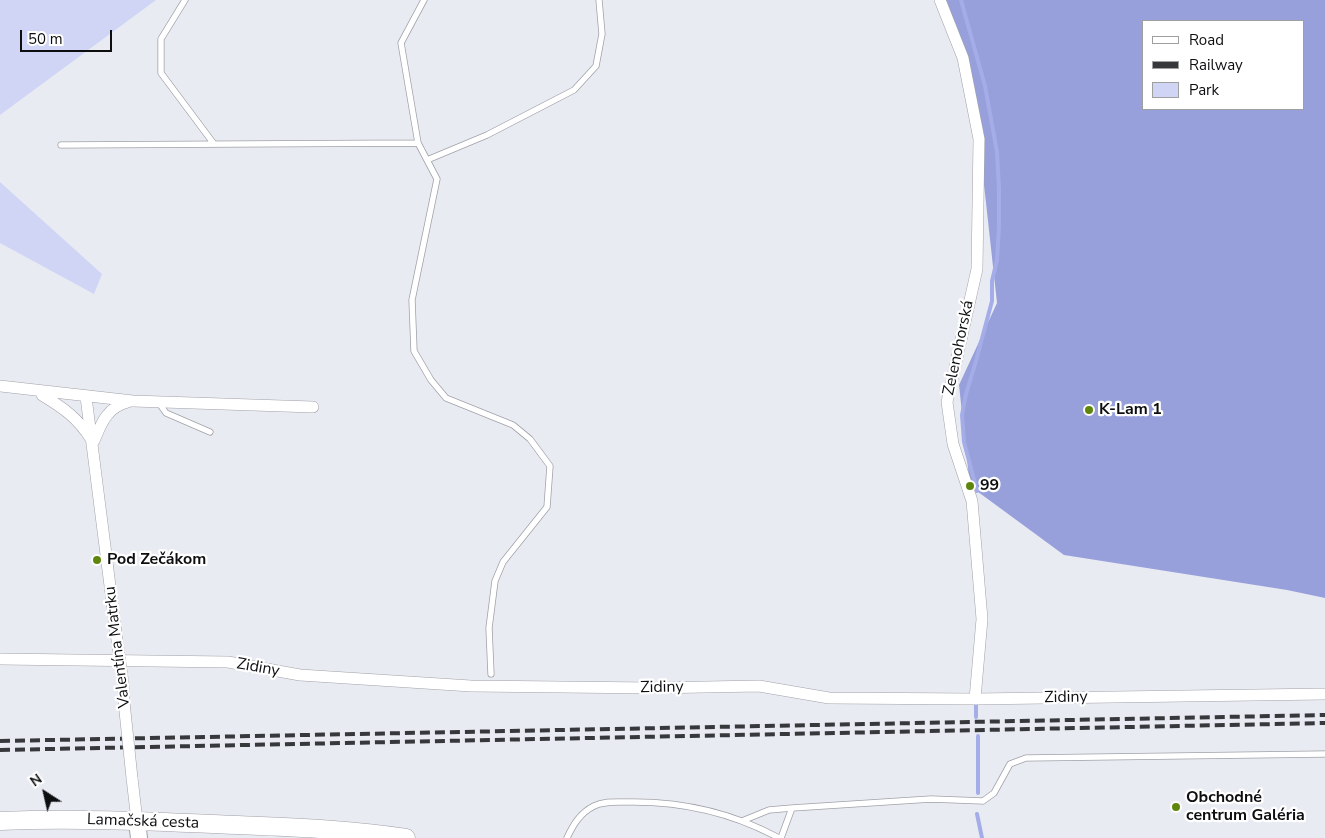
<!DOCTYPE html>
<meta charset="utf-8">
<style>
body{margin:0}
#map{position:relative;width:1325px;height:838px;overflow:hidden;background:#e9ebf3;font-family:"Nunito Sans",sans-serif}
canvas{display:block}
.legend{position:absolute;left:1142px;top:20px;width:162px;height:90px;box-sizing:border-box;background:#fff;border:1px solid #9e9f9f;margin:0;padding:6px 9px;list-style:none;font-size:15px;color:#0d0e10}
.legend li{display:flex;align-items:center;gap:10px;height:25px}
.legend b{width:25px;border:1px solid #9e9f9f}
.north{position:absolute;left:20px;top:768px;width:50px;height:50px;-webkit-text-stroke:4px #fff;paint-order:stroke;rotate:325deg;font-size:14px;font-weight:700;line-height:20px;text-align:center;color:#0d0e10}
.north::after{content:'';display:block;margin:auto;width:18px;height:22px;background:#0d0e10;clip-path:polygon(50% 0,100% 100%,50% 72%,0 100%)}
.scale{position:absolute;left:20px;top:30px;width:92px;height:22px;box-sizing:border-box;border:2px solid #0d0e10;border-top:0;padding-left:6px;font-size:15px;line-height:18px;white-space:nowrap;color:#0d0e10;-webkit-text-stroke:4px #fff;paint-order:stroke}
</style>
<div id="map">
<canvas width="1325" height="838"></canvas>
<ul class="legend">
<li><b style="height:6px;background:#fff"></b>Road</li>
<li><b style="height:6px;background:#37383c"></b>Railway</li>
<li><b style="height:14px;background:#d0d5f6"></b>Park</li>
</ul>
<div class="north">N</div>
<div class="scale">50 m</div>
</div>
<script>
const ctx = document.querySelector('canvas').getContext('2d');
ctx.lineJoin = 'round';
function fill(path, color) {
  ctx.fillStyle = color;
  ctx.fill(path, 'evenodd');
}
function trace(path, color, width, dash) {
  ctx.strokeStyle = color;
  ctx.lineWidth = width;
  ctx.lineCap = dash ? 'butt' : 'round';
  ctx.setLineDash(dash || []);
  ctx.stroke(path);
}
function write(font, color, halo, rows, align = 'center') {
  ctx.font = font + ' "Nunito Sans",sans-serif';
  ctx.lineWidth = 4.5;
  ctx.setLineDash([]);
  ctx.textBaseline = 'middle';
  ctx.strokeStyle = halo;
  ctx.fillStyle = color;
  for (const [text, x, y, turn = 0] of rows) {
    ctx.save();
    ctx.translate(x, y);
    ctx.rotate((+turn || 0) * Math.PI / 180);
    ctx.textAlign = isNaN(turn) ? turn : align;
    if (halo) ctx.strokeText(text, 0, 0);
    ctx.fillText(text, 0, 0);
    ctx.restore();
  }
}
fill(new Path2D(`
 M0,0H156L0,115Z
 M0,182L102,274L94,294L0,243Z`), '#d0d5f6');
fill(new Path2D(`
 M942,0H1325V598L1287,590L1064,555L970,486L959,385L997,303L979,139ZM1144,21H1304V109H1144Z`), '#98a0db');
trace(new Path2D(`
 M961,0L985,86L997,152L999,189V227L997,260L992,281V301L976,361L966,394L962,415L964,442L977,491
 M976,704V717
 M978,793V736
 M977,814L982,838`), '#a5ade9', 4);
const lane = new Path2D(`
 M185,0L161,39V73L214,144
 M424,0L401,43L418,143L437,179L412,300L414,351L431,380L446,398L513,425L530,439L550,466L547,507L503,562L495,581L489,628L491,674
 M61,145L418,143
 M427,160L487,135L574,90L596,66L602,34L599,0
 M159,403L166,413L210,432
 M742,821L769,810L792,808
 M567,838C573,825 580,813 594,806C604,801 616,802 627,802C680,801 733,813 779,838
 M781,838L792,808L931,799L983,801L994,793L1010,764L1026,758L1325,754`);
const street = new Path2D(`
 M940,0L963,58L979,139L977,269L947,402L953,444L972,501L982,619L975,699
 M0,386L133,401L313,407
 M42,395C62,407 78,418 91,439
 M86,397L116,633
 M94,441C101,424 107,407 128,402
 M0,659L228,662L300,675L471,686L652,688L759,686L829,698L975,699L1325,694
 M123,683L124,702
 M132,778L137,821`);
const secondary = new Path2D(`
 M137,821L139,838`);
const primary = new Path2D(`
 M0,821C71,818 142,821 213,824C277,827 342,828 406,838`);
trace(lane, '#a0a1a8', 7);
trace(street, '#a0a1a8', 12);
trace(secondary, '#a0a1a8', 18);
trace(primary, '#a0a1a8', 19);
trace(lane, '#fff', 5.5);
trace(street, '#fff', 11);
trace(secondary, '#fff', 16);
trace(primary, '#fff', 18);
trace(new Path2D(`
 M0,741L1325,715
 M0,750L1325,723`), '#37383c', 4, [10, 5]);
const streetBridge = new Path2D(`
 M116,633L123,683
 M124,702L132,778`);
trace(streetBridge, '#a0a1a8', 12, []);
trace(streetBridge, '#fff', 11);
for (const [x, y, r, color] of [
 [1089,410,5,"#5e860c"],
 [970,486,5,"#5e860c"],
 [97,560,5,"#5e860c"],
 [1176,807,5,"#5e860c"]
]) {
  const dot = new Path2D();
  dot.arc(x, y, r, 0, 2 * Math.PI);
  ctx.fillStyle = color;
  ctx.fill(dot);
  trace(dot, '#fff', 2);
}
write('16px', '#0d0e10', '#fff', [
 ["Zelenohorská",959,348,-78],
 ["Valentína Matrku",118,647,-97],
 ["Zidiny",258,668,10],
 ["Zidiny",662,688,-1],
 ["Zidiny",1066,698,-1],
 ["Lamačská cesta",143,822,2]
]);
write('bold 16px', '#0d0e10', '#fff', [
 ["K-Lam 1",1099,410],
 ["99",980,486],
 ["Pod Zečákom",107,560],
 ["Obchodné",1186,798],
 ["centrum Galéria",1186,816]
], 'left');
</script>
